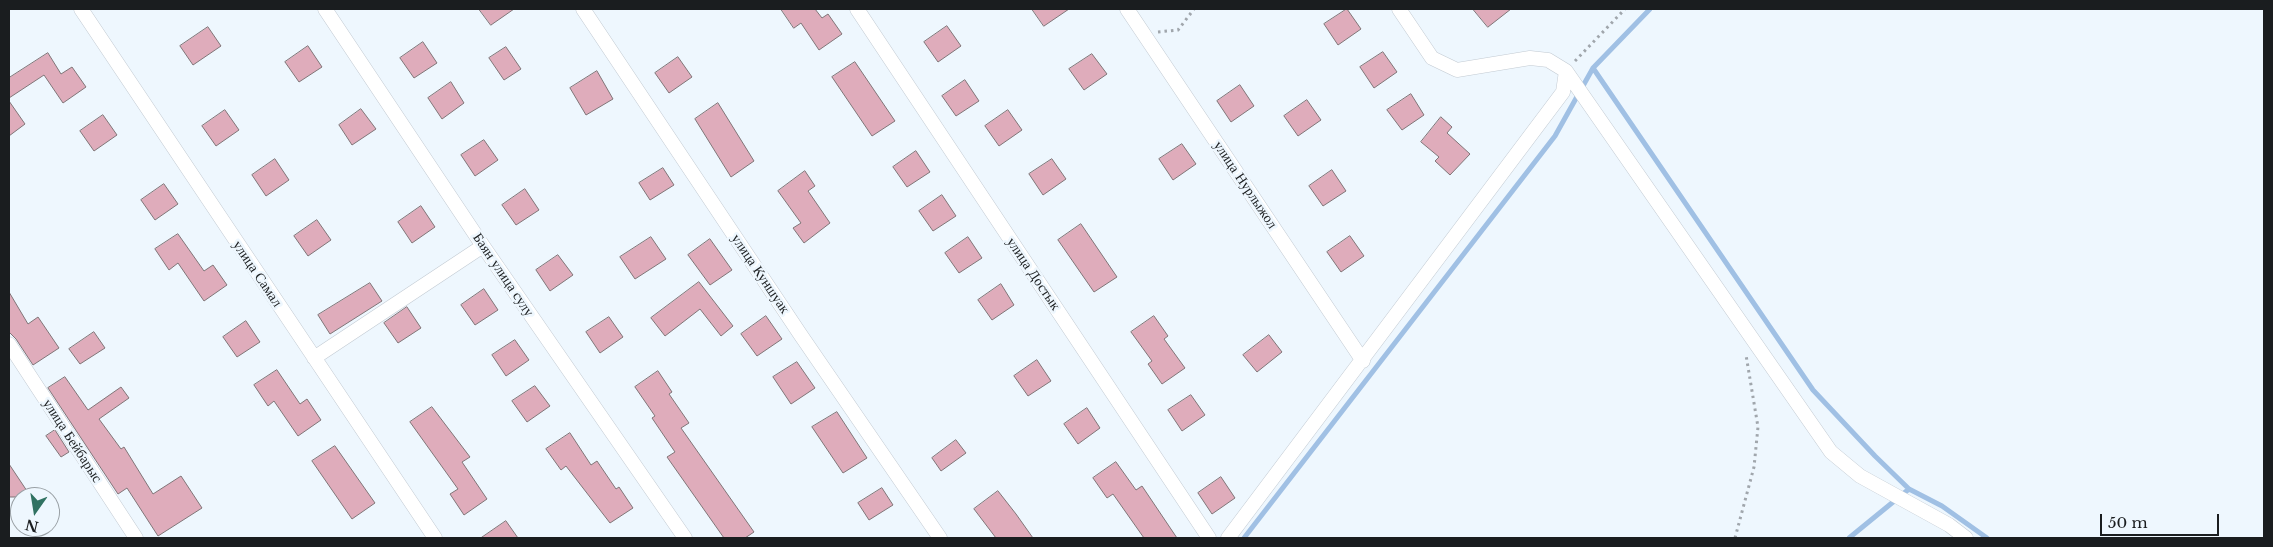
<!DOCTYPE html>
<meta charset="utf-8">
<style>
body{margin:0}
#map{position:relative;width:2273px;height:547px;overflow:hidden;background:#eef7fe;font-family:"Libre Baskerville",serif}
canvas{display:block}
.frame{position:absolute;inset:0;border:10px solid #1a1d1f;pointer-events:none}
.north{position:absolute;left:10px;top:487px;width:50px;height:50px;box-sizing:border-box;background:#eef7fe;border:1px solid #99a0a5;border-radius:50%;rotate:193deg;font-size:14px;font-weight:700;line-height:20px;text-align:center;color:#1a1d1f}
.north::after{content:'';display:block;margin:auto;width:18px;height:22px;background:#307262;clip-path:polygon(50% 0,100% 100%,50% 72%,0 100%)}
.scale{position:absolute;left:2100px;top:514px;width:119px;height:22px;box-sizing:border-box;border:2px solid #1a1d1f;border-top:0;padding-left:6px;font-size:15px;line-height:18px;white-space:nowrap;color:#1a1d1f;-webkit-text-stroke:4px #eef7fe;paint-order:stroke}
</style>
<div id="map">
<canvas width="2273" height="547"></canvas>
<div class="frame"></div>
<div class="north">N</div>
<div class="scale">50 m</div>
</div>
<script>
const ctx = document.querySelector('canvas').getContext('2d');
ctx.lineJoin = 'round';
function trace(path, color, width, dash) {
  ctx.strokeStyle = color;
  ctx.lineWidth = width;
  ctx.lineCap = dash ? 'butt' : 'round';
  ctx.setLineDash(dash || []);
  ctx.stroke(path);
}
function fill(path, color) {
  ctx.fillStyle = color;
  ctx.fill(path, 'evenodd');
}
function write(font, color, halo, rows, align = 'center') {
  ctx.font = font + ' "Libre Baskerville",serif';
  ctx.lineWidth = 5;
  ctx.setLineDash([]);
  ctx.textBaseline = 'middle';
  ctx.strokeStyle = halo;
  ctx.fillStyle = color;
  for (const [text, x, y, turn = 0] of rows) {
    ctx.save();
    ctx.translate(x, y);
    ctx.rotate((+turn || 0) * Math.PI / 180);
    ctx.textAlign = isNaN(turn) ? turn : align;
    if (halo) ctx.strokeText(text, 0, 0);
    ctx.fillText(text, 0, 0);
    ctx.restore();
  }
}
trace(new Path2D(`
 M1593,68L1813,390L1875,456L1909,489L1849,538
 M1909,489L1942,506L1987,538
 M1244,538L1555,136L1593,68L1650,9`), '#a0c0e4', 5);
const building = new Path2D(`
 M479,9H514L491,25Z
 M781,9H815L822,18L828,14L842,34L819,50L801,23L794,28Z
 M1032,9H1069L1044,26Z
 M1347,9L1361,29L1338,45L1324,24Z
 M1473,9H1511L1488,27Z
 M947,26L961,46L938,62L924,42Z
 M208,27L221,46L193,65L180,46Z
 M423,42L437,63L414,78L400,58Z
 M308,46L322,67L299,82L285,62Z
 M506,47L521,69L504,80L489,58Z
 M1383,52L1397,72L1374,88L1360,67Z
 M48,53L61,74L72,67L86,87L63,103L44,75L9,98V78Z
 M1092,54L1107,74L1084,90L1069,69Z
 M678,57L692,77L669,93L655,73Z
 M855,62L895,121L872,136L832,77Z
 M597,71L613,99L586,115L570,88Z
 M965,80L979,101L956,116L942,96Z
 M451,82L464,103L442,119L428,98Z
 M1240,85L1254,106L1231,122L1217,101Z
 M1411,94L1424,115L1402,130L1387,110Z
 M1307,100L1321,120L1298,136L1284,116Z
 M9,101L25,124L9,136Z
 M718,103L754,161L731,177L695,119Z
 M361,109L376,129L352,145L339,125Z
 M225,110L239,130L216,146L202,126Z
 M1008,110L1022,130L999,146L985,126Z
 M103,115L117,135L94,151L80,131Z
 M1441,117L1452,127L1447,133L1470,154L1450,175L1435,161L1439,157L1421,142Z
 M484,140L498,160L475,176L461,155Z
 M1182,144L1196,164L1173,180L1159,159Z
 M916,151L930,172L907,187L893,167Z
 M275,159L289,180L266,196L252,175Z
 M1052,159L1066,179L1043,195L1029,174Z
 M663,168L674,185L650,200L639,183Z
 M1332,170L1346,191L1323,206L1309,186Z
 M805,171L815,186L808,191L830,223L804,243L793,228L801,223L778,191Z
 M164,184L178,204L155,220L141,200Z
 M525,189L539,210L516,225L502,205Z
 M942,195L956,216L933,231L919,211Z
 M421,206L435,227L412,243L398,222Z
 M317,220L331,240L308,256L294,236Z
 M1081,224L1117,277L1094,292L1058,240Z
 M178,234L204,271L213,265L227,285L204,301L178,263L169,270L155,249Z
 M1350,236L1364,256L1341,272L1327,252Z
 M651,237L666,259L635,279L620,257Z
 M968,237L982,258L959,273L945,253Z
 M710,239L732,270L710,285L688,255Z
 M558,255L573,275L550,291L536,270Z
 M699,282L733,326L721,336L700,309L665,336L651,318Z
 M370,283L382,301L330,334L318,315Z
 M1001,284L1014,305L992,320L978,300Z
 M484,289L498,310L475,325L461,305Z
 M9,292L28,324L38,317L59,348L33,365L16,339L9,332Z
 M407,307L421,328L398,343L384,323Z
 M766,316L782,339L757,356L741,334Z
 M1154,316L1168,336L1164,339L1185,368L1162,384L1148,364L1152,361L1131,332Z
 M609,317L623,337L600,353L586,332Z
 M246,321L260,342L237,357L223,337Z
 M94,332L105,348L80,364L69,349Z
 M1269,335L1282,352L1257,372L1243,355Z
 M515,340L529,360L506,376L492,355Z
 M1037,360L1051,381L1028,396L1014,376Z
 M797,362L815,388L791,404L773,377Z
 M277,370L300,404L307,399L321,420L298,436L274,401L268,406L254,385Z
 M658,371L672,392L669,394L689,423L681,428L754,532L745,538H724L667,457L675,452L652,418L655,416L635,387Z
 M65,377L88,410L121,387L129,398L99,419L121,449L124,447L153,494L181,476L202,508L158,536L127,488L118,494L48,388Z
 M535,386L550,406L527,422L512,401Z
 M1191,395L1205,415L1182,431L1168,410Z
 M432,407L470,457L462,462L487,499L464,515L450,494L458,489L410,422Z
 M1087,408L1100,428L1078,444L1064,424Z
 M837,412L867,458L843,473L812,427Z
 M55,430L69,452L61,457L46,436Z
 M570,433L591,465L597,461L616,489L619,487L633,508L610,523L566,466L561,470L546,449Z
 M956,440L966,453L941,471L932,458Z
 M335,446L375,503L352,519L312,461Z
 M1116,462L1136,490L1142,486L1177,538H1144L1113,494L1107,498L1093,478Z
 M9,464L31,497H9Z
 M1221,477L1235,498L1212,514L1198,493Z
 M882,488L893,505L869,520L858,503Z
 M998,491L1016,514L1033,538H996L974,509Z
 M506,521L518,538H481Z`);
fill(building, '#dfacbb');
trace(building, '#807578', 1);
const minor = new Path2D(`
 M81,9L435,538
 M325,9L483,246L685,538
 M583,9L800,334L940,538
 M857,9L1209,538
 M1127,9L1363,361
 M1399,9L1432,58L1457,70L1530,58L1548,60L1566,71L1831,452L1860,476L1949,525L1966,538
 M9,344L136,538
 M314,358L483,246
 M1228,538L1563,92L1566,71`);
trace(minor, '#c2cad2', 15);
trace(new Path2D(`
 M1158,32L1178,30L1194,9
 M1575,61L1625,9
 M1735,538L1754,467L1758,427L1746,355`), '#a0a6ac', 3, [2.5, 4]);
trace(minor, '#fff', 14);
write('14px', '#1a1d1f', '#eef7fe', [
 ["улица Нурлыжол",1245,185,56],
 ["улица Самал",257,274,56],
 ["улица Куншуак",760,274,56],
 ["улица Достык",1033,274,56],
 ["Баян улица сулу",503,275,56],
 ["улица Бейбарыс",72,441,57]
]);
</script>
